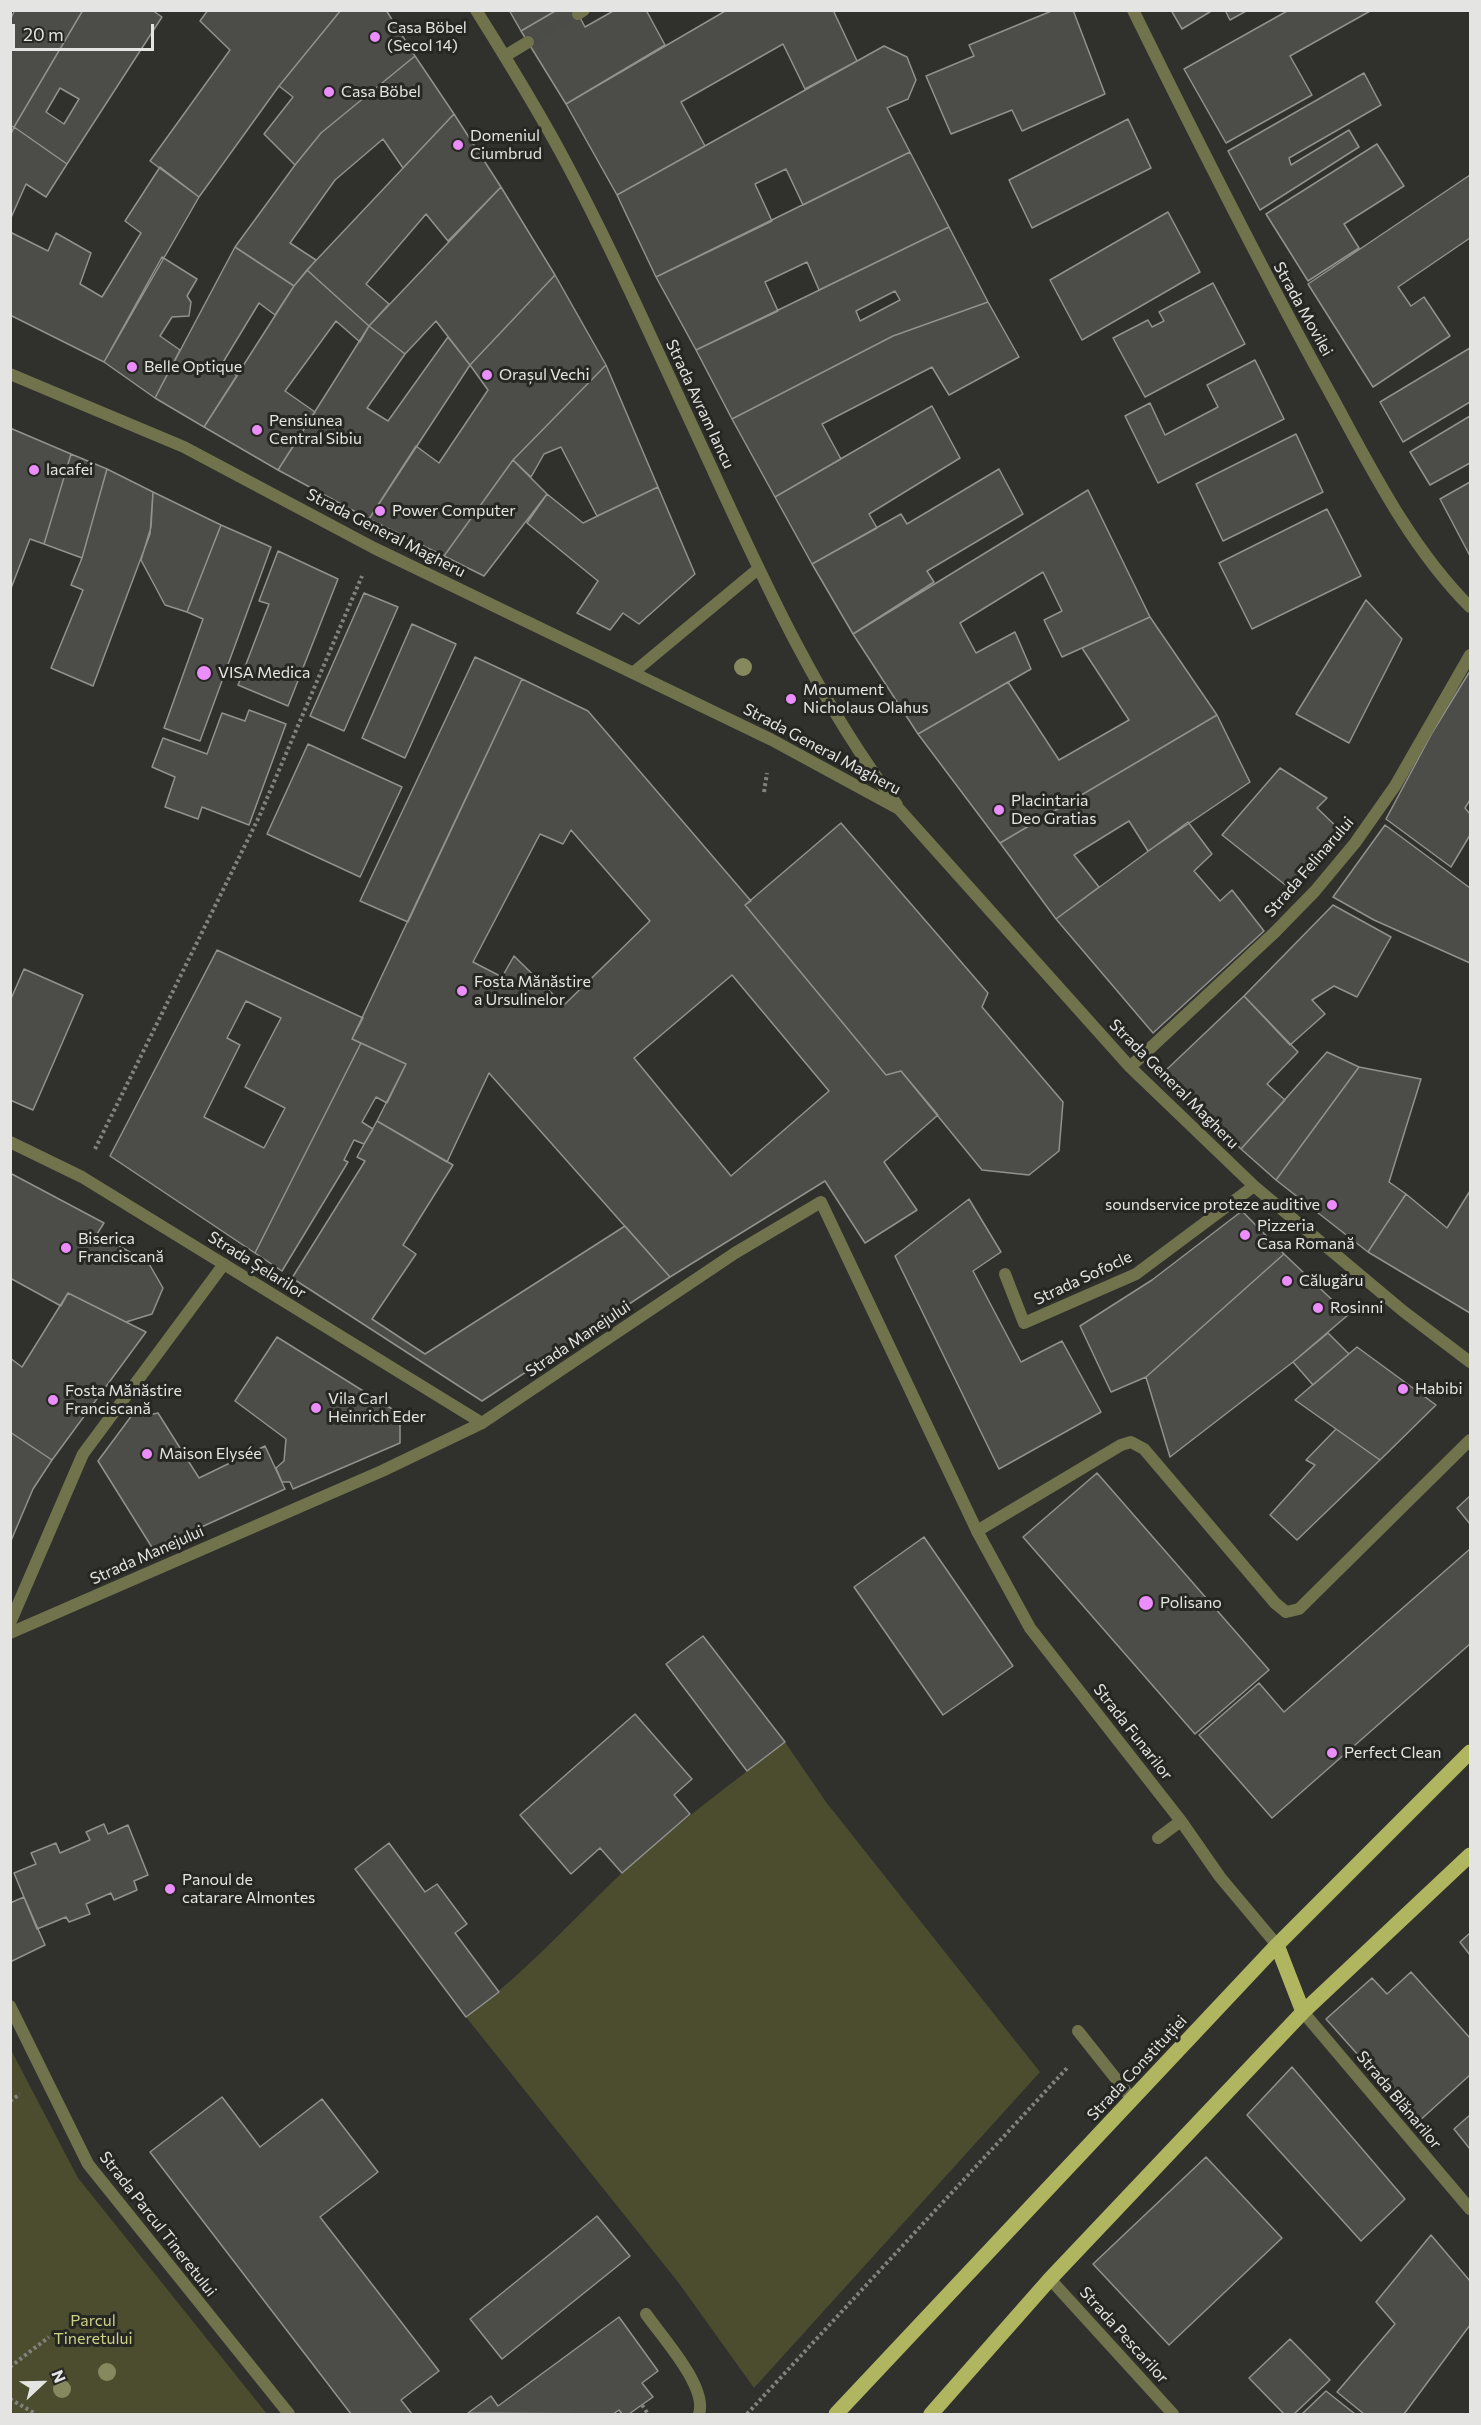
<!DOCTYPE html>
<meta charset="utf-8">
<style>
body{margin:0}
#map{position:relative;width:1481px;height:2425px;overflow:hidden;background:#30312d;font-family:Commissioner,sans-serif}
canvas{display:block}
.frame{position:absolute;inset:0;border:12px solid #e4e4e2;pointer-events:none}
.north{position:absolute;left:12px;top:2353px;width:60px;height:60px;-webkit-text-stroke:4px #262723;paint-order:stroke;rotate:68deg;font-size:16px;font-weight:700;line-height:24px;text-align:center;color:#e4e4e2}
.north::after{content:'';display:block;margin:auto;width:21px;height:27px;background:#e4e4e2;clip-path:polygon(50% 0,100% 100%,50% 72%,0 100%)}
.scale{position:absolute;left:12px;top:24px;width:142px;height:27px;box-sizing:border-box;border:3px solid #e4e4e2;border-top:0;padding-left:8px;font-size:18px;line-height:21px;white-space:nowrap;color:#e4e4e2;-webkit-text-stroke:4px #262723;paint-order:stroke}
</style>
<div id="map">
<canvas width="1481" height="2425"></canvas>
<div class="frame"></div>
<div class="north">N</div>
<div class="scale">20 m</div>
</div>
<script>
const ctx = document.querySelector('canvas').getContext('2d');
ctx.lineJoin = 'round';
function fill(path, color) {
  ctx.fillStyle = color;
  ctx.fill(path, 'evenodd');
}
function trace(path, color, width, dash) {
  ctx.strokeStyle = color;
  ctx.lineWidth = width;
  ctx.lineCap = dash ? 'butt' : 'round';
  ctx.setLineDash(dash || []);
  ctx.stroke(path);
}
function write(font, color, halo, rows, align = 'center') {
  ctx.font = font + ' Commissioner,sans-serif';
  ctx.lineWidth = 6;
  ctx.setLineDash([]);
  ctx.textBaseline = 'middle';
  ctx.strokeStyle = halo;
  ctx.fillStyle = color;
  for (const [text, x, y, turn = 0] of rows) {
    ctx.save();
    ctx.translate(x, y);
    ctx.rotate((+turn || 0) * Math.PI / 180);
    ctx.textAlign = isNaN(turn) ? turn : align;
    if (halo) ctx.strokeText(text, 0, 0);
    ctx.fillText(text, 0, 0);
    ctx.restore();
  }
}
fill(new Path2D(`
 M785,1742L826,1802L1040,2072L754,2388L678,2282L466,2017C523,1975 570,1922 621,1874C673,1826 730,1785 785,1742Z
 M10,2048L78,2178L267,2414H11Z`), '#4b4d2e');
const building = new Path2D(`
 M15,10H83L14,127L10,126V20Z
 M83,10H152L162,17L67,164L14,127ZM60,88L79,99L64,124L46,112Z
 M208,10H341L279,86L199,197L150,161L230,50L200,21Z
 M341,10H386L415,56L321,133L295,165L264,134L293,97L279,86Z
 M509,10H557L521,31Z
 M557,10H576L585,27L615,10H646L665,45L566,104L521,31Z
 M727,10H833L857,61L805,89L783,44L681,102L705,146L617,195L566,104Z
 M1054,10H1073L1105,94L1022,131L1012,110L951,134L926,76L974,56L969,45Z
 M1171,10H1213L1182,29Z
 M1225,10H1248L1230,20Z
 M1289,10H1372L1290,56L1312,95L1226,143L1184,69Z
 M884,46L907,57L916,80L908,99L887,108L910,152L803,205L786,169L755,184L772,221L656,277L617,195Z
 M415,56L454,114L403,168L383,139L335,180L290,243L316,260L294,286L235,247L295,165L321,133Z
 M1364,73L1381,105L1289,158L1291,165L1349,130L1359,147L1260,210L1228,151Z
 M454,114L501,187L448,241L426,214L366,284L389,304L369,326L307,270Z
 M1128,119L1151,168L1032,228L1009,180Z
 M14,127L67,164L46,197L26,184L10,220V136Z
 M1377,144L1404,186L1344,224L1359,248L1308,281L1266,214Z
 M910,152L949,227L819,290L807,262L765,282L778,311L696,350L656,277Z
 M160,167L199,197L104,362L10,315V232L48,251L56,233L91,253L80,284L102,297L141,233L125,221Z
 M1470,175V238L1398,287L1411,306L1424,297L1450,336L1373,387L1308,284Z
 M501,187L555,275L470,365L436,321L405,354L369,326Z
 M1168,212L1200,272L1082,340L1050,280Z
 M949,227L988,302L893,336L732,419L696,350ZM895,291L900,300L860,321L856,311Z
 M235,247L294,286L275,315L259,303L222,364L237,376L204,427L155,398Z
 M162,257L197,279L187,296L191,302L189,316L172,317L160,336L180,350L155,398L104,362Z
 M307,270L369,326L360,342L336,321L285,391L315,412L278,470L204,427L294,286Z
 M555,275L606,365L513,460L444,556L369,519L416,446L439,463L488,390L470,365Z
 M1213,283L1245,344L1145,397L1113,338L1148,320L1152,327L1164,321L1159,312Z
 M988,302L1019,357L949,395L932,367L822,424L841,459L775,497L732,419L893,336Z
 M369,326L405,354L367,408L388,421L448,337L470,365L369,519L278,470Z
 M1470,348V402L1403,442L1380,402Z
 M1255,360L1284,419L1158,483L1125,416L1150,403L1165,435L1218,407L1207,385Z
 M606,365L658,487L597,516L561,447L544,454L531,477L513,460Z
 M932,406L960,458L869,514L877,528L812,564L775,497Z
 M1470,416V463L1430,485L1410,452Z
 M10,428L71,454L44,544L30,539L10,591Z
 M1296,434L1323,492L1223,541L1196,484Z
 M71,454L107,469L82,558L44,544Z
 M513,460L547,494L484,576L444,556Z
 M107,469L153,492L150,534L93,686L51,668L83,590L71,585L82,558Z
 M999,469L1023,514L927,571L934,582L853,634L812,564L901,514L907,524Z
 M1470,482V556L1440,499Z
 M658,487L695,574L639,624L623,613L610,630L577,613L598,581L527,523L547,494L583,523Z
 M1088,490L1150,617L1062,657L1044,620L1062,611L1043,572L960,623L976,653L1015,632L1031,669L918,734L853,634Z
 M153,492L221,525L187,612L165,605L141,560L151,527Z
 M1327,509L1361,576L1252,629L1219,563Z
 M221,525L271,547L200,741L164,728L203,619L187,612Z
 M278,551L338,579L288,706L238,685L269,604L259,601Z
 M364,593L398,607L344,731L310,716Z
 M1366,600L1402,639L1349,743L1296,714Z
 M1150,617L1217,715L1000,843L918,734L1008,682L1059,760L1129,720L1082,648Z
 M412,624L456,644L405,758L362,738Z
 M475,657L522,679L408,922L360,901Z
 M1470,671V800L1465,808L1470,814V835L1451,867L1386,819L1432,733Z
 M522,679L588,711L751,901L745,905L886,1075L901,1071L938,1115L884,1162L917,1210L865,1243L825,1181L670,1277L489,1073L447,1162L377,1121L406,1064L352,1039ZM571,830L650,921L564,1005L514,956L502,977L473,962L540,834L563,844ZM732,975L829,1091L731,1176L634,1058Z
 M249,710L286,724L249,825L202,807L198,819L165,807L175,777L152,767L163,738L207,754L222,713L245,721Z
 M1217,715L1250,782L1148,851L1129,821L1074,855L1099,887L1056,919L1000,843Z
 M308,744L402,787L360,877L267,834Z
 M1280,768L1327,798L1317,808L1343,833L1293,891L1222,835Z
 M1188,822L1212,854L1194,871L1220,901L1232,890L1264,931L1153,1033L1056,919Z
 M841,823L988,993L982,1007L1063,1102L1059,1151L1029,1175L982,1170L901,1071L886,1075L745,905Z
 M1385,825L1470,888V963L1374,920L1333,897Z
 M1333,905L1391,937L1357,997L1334,986L1312,1000L1325,1014L1290,1045L1244,996Z
 M217,950L363,1018L352,1039L361,1043L255,1253L110,1156ZM246,1001L281,1018L245,1087L285,1108L264,1148L204,1117L240,1045L227,1038Z
 M24,969L83,995L33,1110L10,1100V1001Z
 M1244,996L1298,1052L1267,1084L1285,1100L1241,1149L1163,1073Z
 M361,1043L406,1064L387,1103L376,1097L362,1122L373,1129L364,1144L354,1140L344,1160L348,1162L282,1271L255,1253Z
 M1327,1052L1359,1067L1276,1180L1241,1149Z
 M1359,1067L1421,1079L1389,1182L1406,1194L1368,1252L1276,1180Z
 M377,1121L453,1165L403,1245L416,1254L372,1319L425,1354L625,1226L670,1277L482,1401L292,1278L365,1161L357,1157Z
 M10,1173L104,1223L97,1234L148,1262L163,1288L152,1314L126,1322L68,1293L61,1306L10,1278Z
 M1470,1191V1313L1368,1252L1406,1194L1447,1228Z
 M969,1199L1001,1252L973,1271L1021,1362L1062,1341L1101,1412L999,1469L895,1256Z
 M1242,1211L1284,1254L1146,1377L1111,1392L1080,1326L1152,1280Z
 M1284,1254L1348,1315L1293,1362L1170,1457L1146,1377Z
 M68,1293L146,1332L52,1460L10,1432V1358L22,1367Z
 M1328,1333L1349,1354L1313,1385L1293,1362Z
 M277,1337L400,1414V1443L293,1489L290,1482H282L276,1468L284,1461L286,1439L235,1401Z
 M1357,1347L1436,1405L1380,1460L1295,1400Z
 M138,1407L144,1416L158,1413L199,1478L265,1446L285,1489L153,1549L98,1461Z
 M1336,1429L1380,1460L1297,1540L1270,1515L1315,1465L1306,1460Z
 M10,1432L52,1460L33,1489L10,1543Z
 M1097,1473L1269,1670L1195,1734L1023,1537Z
 M1470,1496V1524L1457,1508Z
 M924,1537L1013,1666L943,1715L854,1587Z
 M1470,1549V1644L1272,1818L1199,1735L1259,1683L1284,1712Z
 M703,1636L785,1742L747,1771L666,1664Z
 M635,1714L692,1779L674,1795L690,1814L622,1873L600,1848L571,1874L520,1815Z
 M104,1824L108,1834L128,1825L148,1875L134,1881L137,1890L114,1900L111,1893L86,1904L90,1914L69,1922L66,1917L37,1929L14,1873L36,1864L31,1853L56,1843L60,1853L90,1840L86,1832Z
 M389,1843L425,1892L437,1884L467,1924L455,1933L499,1992L466,2017L355,1869Z
 M24,1897L45,1945L10,1962V1903Z
 M1470,1933V1955L1460,1942Z
 M1411,1972L1470,2038V2075L1418,2122L1326,2019L1372,1978L1387,1994Z
 M1292,2067L1405,2199L1361,2241L1247,2115Z
 M222,2097L260,2147L322,2099L378,2172L320,2217L439,2371L401,2400L412,2414H351L150,2152Z
 M1470,2115V2149L1454,2129Z
 M1206,2157L1282,2238L1169,2345L1093,2264Z
 M597,2216L630,2256L502,2359L470,2319Z
 M1431,2235L1470,2281V2325L1404,2414H1364L1337,2392L1395,2324L1376,2302Z
 M619,2317L658,2371L642,2383L653,2397L629,2414H622L619,2410L613,2414L468,2413L491,2396L498,2406Z
 M1290,2339L1330,2380L1294,2414H1284L1249,2378Z
 M1326,2391L1355,2414H1302Z`);
fill(building, '#4c4d49');
trace(building, '#91928d', 1.5);
trace(new Path2D(`
 M528,42L578,14`), '#4b4c48', 12, [12, 6]);
trace(new Path2D(`
 M764,792L767,773
 M95,1149L259,817L362,576
 M10,2101L20,2094
 M10,2367L49,2337
 M10,2399L36,2414
 M642,2405L648,2414
 M747,2414L1068,2067`), '#81817e', 4, [3, 3]);
trace(new Path2D(`
 M1158,1838L1181,1821
 M1277,1945L1220,1877L1181,1821L1030,1628L977,1531L1121,1445L1131,1442L1144,1449L1275,1603L1286,1612L1299,1609L1470,1440
 M10,2006L88,2164L289,2414
 M1078,2031L1132,2099
 M646,2314C662,2337 708,2387 699,2414`), '#70734c', 12);
trace(new Path2D(`
 M10,1633L382,1471L482,1423L735,1253L821,1202L977,1531`), '#70734c', 12);
trace(new Path2D(`
 M476,10C506,58 535,105 562,155C611,246 653,342 697,436C756,563 812,693 897,805
 M1133,10C1196,138 1260,266 1329,391C1370,466 1409,546 1470,607
 M578,14L584,10
 M505,56L528,42
 M10,374L184,447L374,548L772,740L899,809L1130,1067L1254,1186L1403,1311L1470,1362
 M634,672L758,569
 M1130,1067L1275,932L1315,891L1355,843L1395,786L1470,655
 M10,1142L82,1177L482,1423
 M1005,1274L1024,1323L1136,1274L1254,1186
 M10,1623L83,1454L224,1264
 M1303,2012L1470,2209
 M1050,2279L1173,2414`), '#70734c', 12);
trace(new Path2D(`
 M1277,1945L1303,2012
 M836,2414L1277,1945L1470,1752
 M931,2414L1050,2279L1303,2012L1470,1855`), '#b0b560', 15);
ctx.fillStyle = '#86895d';
for (const [x, y] of [
 [743,667],
 [107,2372],
 [62,2389]
]) {
  ctx.beginPath();
  ctx.arc(x, y, 9, 0, 2 * Math.PI);
  ctx.fill();
}
for (const [x, y, r, color] of [
 [375,37,6,"#eb8dfb"],
 [329,92,6,"#eb8dfb"],
 [458,145,6,"#eb8dfb"],
 [132,367,6,"#eb8dfb"],
 [487,375,6,"#eb8dfb"],
 [257,430,6,"#eb8dfb"],
 [34,470,6,"#eb8dfb"],
 [380,511,6,"#eb8dfb"],
 [204,673,8,"#eb8dfb"],
 [791,699,6,"#eb8dfb"],
 [999,810,6,"#eb8dfb"],
 [462,991,6,"#eb8dfb"],
 [1332,1205,6,"#eb8dfb"],
 [1245,1235,6,"#eb8dfb"],
 [66,1248,6,"#eb8dfb"],
 [1287,1281,6,"#eb8dfb"],
 [1318,1308,6,"#eb8dfb"],
 [1403,1389,6,"#eb8dfb"],
 [53,1400,6,"#eb8dfb"],
 [316,1408,6,"#eb8dfb"],
 [147,1454,6,"#eb8dfb"],
 [1146,1603,8,"#eb8dfb"],
 [1332,1753,6,"#eb8dfb"],
 [170,1889,6,"#eb8dfb"]
]) {
  const dot = new Path2D();
  dot.arc(x, y, r, 0, 2 * Math.PI);
  ctx.fillStyle = color;
  ctx.fill(dot);
  trace(dot, '#262723', 2);
}
write('16px', '#e4e4e2', '#262723', [
 ["Casa Böbel",387,28],
 ["(Secol 14)",387,46],
 ["Casa Böbel",341,92],
 ["Domeniul",470,136],
 ["Ciumbrud",470,154],
 ["Belle Optique",144,367],
 ["Orașul Vechi",499,375],
 ["Pensiunea",269,421],
 ["Central Sibiu",269,439],
 ["lacafei",46,470],
 ["Power Computer",392,511],
 ["VISA Medica",218,673],
 ["Monument",803,690],
 ["Nicholaus Olahus",803,708],
 ["Placintaria",1011,801],
 ["Deo Gratias",1011,819],
 ["Fosta Mănăstire",474,982],
 ["a Ursulinelor",474,1000],
 ["soundservice proteze auditive",1320,1205,"right"],
 ["Pizzeria",1257,1226],
 ["Casa Romană",1257,1244],
 ["Biserica",78,1239],
 ["Franciscană",78,1257],
 ["Călugăru",1299,1281],
 ["Rosinni",1330,1308],
 ["Habibi",1415,1389],
 ["Fosta Mănăstire",65,1391],
 ["Franciscană",65,1409],
 ["Vila Carl",328,1399],
 ["Heinrich Eder",328,1417],
 ["Maison Elysée",159,1454],
 ["Polisano",1160,1603],
 ["Perfect Clean",1344,1753],
 ["Panoul de",182,1880],
 ["catarare Almontes",182,1898]
], 'left');
write('16px', '#e4e4e2', '#262723', [
 ["Strada Movilei",1303,309,61],
 ["Strada Avram Iancu",700,404,65],
 ["Strada General Magheru",386,533,27],
 ["Strada General Magheru",822,749,28],
 ["Strada Felinarului",1309,867,-49],
 ["Strada General Magheru",1174,1084,45],
 ["Strada Șelarilor",257,1265,32],
 ["Strada Sofocle",1083,1278,-25],
 ["Strada Manejului",578,1339,-34],
 ["Strada Manejului",147,1555,-24],
 ["Strada Funarilor",1133,1732,52],
 ["Strada Constituției",1137,2068,-47],
 ["Strada Blănarilor",1399,2100,50],
 ["Strada Parcul Tineretului",158,2224,52],
 ["Strada Pescarilor",1124,2335,48]
]);
write('16px', '#ccd185', '#262723', [
 ["Parcul",93,2321],
 ["Tineretului",93,2339]
]);
</script>
